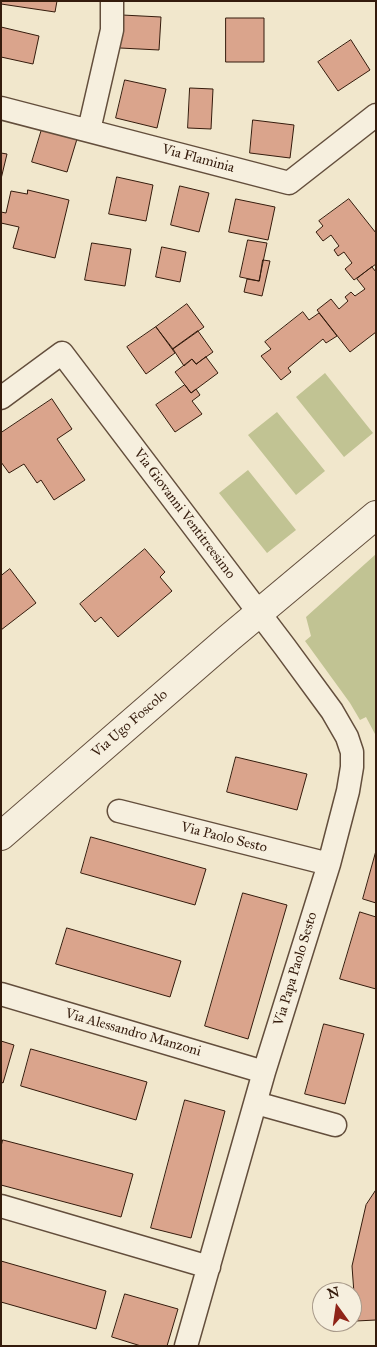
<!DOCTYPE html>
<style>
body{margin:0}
#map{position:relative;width:377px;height:1347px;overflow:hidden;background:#f1e7cc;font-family:"IM FELL Great Primer",serif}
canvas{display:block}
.frame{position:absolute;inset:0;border:2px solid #341b0c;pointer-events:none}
.north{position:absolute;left:312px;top:1282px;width:50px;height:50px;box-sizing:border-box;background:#f6efde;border:1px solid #a89a8a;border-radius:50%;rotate:346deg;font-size:14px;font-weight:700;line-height:20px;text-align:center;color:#341b0c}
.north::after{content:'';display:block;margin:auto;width:18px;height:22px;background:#8f2418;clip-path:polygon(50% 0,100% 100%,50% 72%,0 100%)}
</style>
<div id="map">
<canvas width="377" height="1347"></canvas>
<div class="frame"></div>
<div class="north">N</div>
</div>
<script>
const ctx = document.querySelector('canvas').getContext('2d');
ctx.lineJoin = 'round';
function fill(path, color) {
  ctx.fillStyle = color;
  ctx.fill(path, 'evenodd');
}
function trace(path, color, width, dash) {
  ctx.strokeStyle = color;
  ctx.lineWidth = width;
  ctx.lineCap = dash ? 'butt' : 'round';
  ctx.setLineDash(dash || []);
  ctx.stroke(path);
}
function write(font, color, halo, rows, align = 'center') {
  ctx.font = font + ' "IM FELL Great Primer",serif';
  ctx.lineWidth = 4;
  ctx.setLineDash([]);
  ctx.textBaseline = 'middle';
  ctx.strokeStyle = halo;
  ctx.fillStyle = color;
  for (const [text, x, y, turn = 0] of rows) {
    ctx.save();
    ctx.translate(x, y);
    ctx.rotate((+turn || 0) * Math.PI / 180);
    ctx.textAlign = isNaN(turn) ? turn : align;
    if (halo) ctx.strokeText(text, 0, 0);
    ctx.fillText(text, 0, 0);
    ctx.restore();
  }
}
fill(new Path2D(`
 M325,373L373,433L344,457L296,397Z
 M277,412L325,471L296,495L248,435Z
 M248,470L296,530L267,553L219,493Z
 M376,554V741L375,734L366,717L360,720L350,703L305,641L311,636L306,617Z`), '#c1c393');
const building = new Path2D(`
 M1,1H57L55,12L1,4Z
 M122,15L161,17L159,50L120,48Z
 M226,18H264V62H226Z
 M1,27L39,36L33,64L1,57Z
 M351,40L370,70L338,91L318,62Z
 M125,80L166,89L157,128L116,118Z
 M190,88L213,89L211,129L188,128Z
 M253,120L294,125L290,158L250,153Z
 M42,129L77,139L67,172L32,162Z
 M1,153L7,154L1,179Z
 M117,177L153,185L146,221L109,214Z
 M180,186L209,193L199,232L171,225Z
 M28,190L69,200L55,258L13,248L19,227L1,223V212L6,213L11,191L27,194Z
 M236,199L275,207L268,240L229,232Z
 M349,199L376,233V264L354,280L345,269L352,263L344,252L338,256L334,250L339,246L331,235L323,241L316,232L323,226L319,221Z
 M248,240L267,243L259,281L240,277Z
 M92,243L131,249L125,286L85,280Z
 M162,247L186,252L180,282L156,277Z
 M263,260L270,261L262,296L244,292L247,279L259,281Z
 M372,267L376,272V332L350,352L317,310L331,299L339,309L348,301L345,297L351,292L355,296L365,289L357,279Z
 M187,304L204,327L173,349L156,327Z
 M303,312L309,320L319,313L337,336L326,343L323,339L288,368L291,372L281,380L261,356L271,349L265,342Z
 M156,327L175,353L146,374L127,347Z
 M198,331L213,352L196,364L192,359L184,366L173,349Z
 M206,357L218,373L191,393L175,372L192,359L196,364Z
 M185,385L191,393L196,389L200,395L192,401L202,414L175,432L156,405Z
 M52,399L72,429L57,439L85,480L54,500L41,480L37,483L24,464L9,473L1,462V433Z
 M145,549L165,572L160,577L172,591L118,637L101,617L95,622L80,604Z
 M10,569L36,603L1,630V576Z
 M236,757L307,774L297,810L227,792Z
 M91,837L206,869L195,905L81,873Z
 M376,851V903L363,899Z
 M243,893L287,905L248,1039L205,1026Z
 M360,912L376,917V989L340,979Z
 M67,928L181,961L170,997L56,964Z
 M324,1024L364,1034L345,1104L305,1094Z
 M1,1041L14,1045L3,1083L1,1082Z
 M31,1049L147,1082L136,1120L21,1086Z
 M185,1100L225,1111L191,1238L151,1228Z
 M3,1140L133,1174L121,1217L1,1185V1147Z
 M376,1190V1320L356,1321L352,1266L366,1205Z
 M1,1261L106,1291L96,1329L1,1302Z
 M125,1294L178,1309L167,1346H141L112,1337Z`);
fill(building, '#daa48c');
trace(building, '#341b0c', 1);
const minor = new Path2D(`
 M1,108L289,183L376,115
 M89,130L112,30V1
 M1,398L62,353L285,647L332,711L347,737L352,752V767L348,791L329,864L264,1072L186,1346
 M119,811L329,864
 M1,994L264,1072
 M256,1103L335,1125
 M1,1206L209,1267`);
const tertiary = new Path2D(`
 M1,836L229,638L376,515`);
trace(minor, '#634e3c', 25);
trace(tertiary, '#634e3c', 30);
trace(minor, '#f6efde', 22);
trace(tertiary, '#f6efde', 28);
write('14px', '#341b0c', '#f6efde', [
 ["Via Flaminia",198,159,15],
 ["Via Giovanni Ventitreesimo",184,514,53],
 ["Via Ugo Foscolo",130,724,-41],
 ["Via Paolo Sesto",224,838,14],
 ["Via Papa Paolo Sesto",296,969,-73],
 ["Via Alessandro Manzoni",133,1033,16]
]);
</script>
